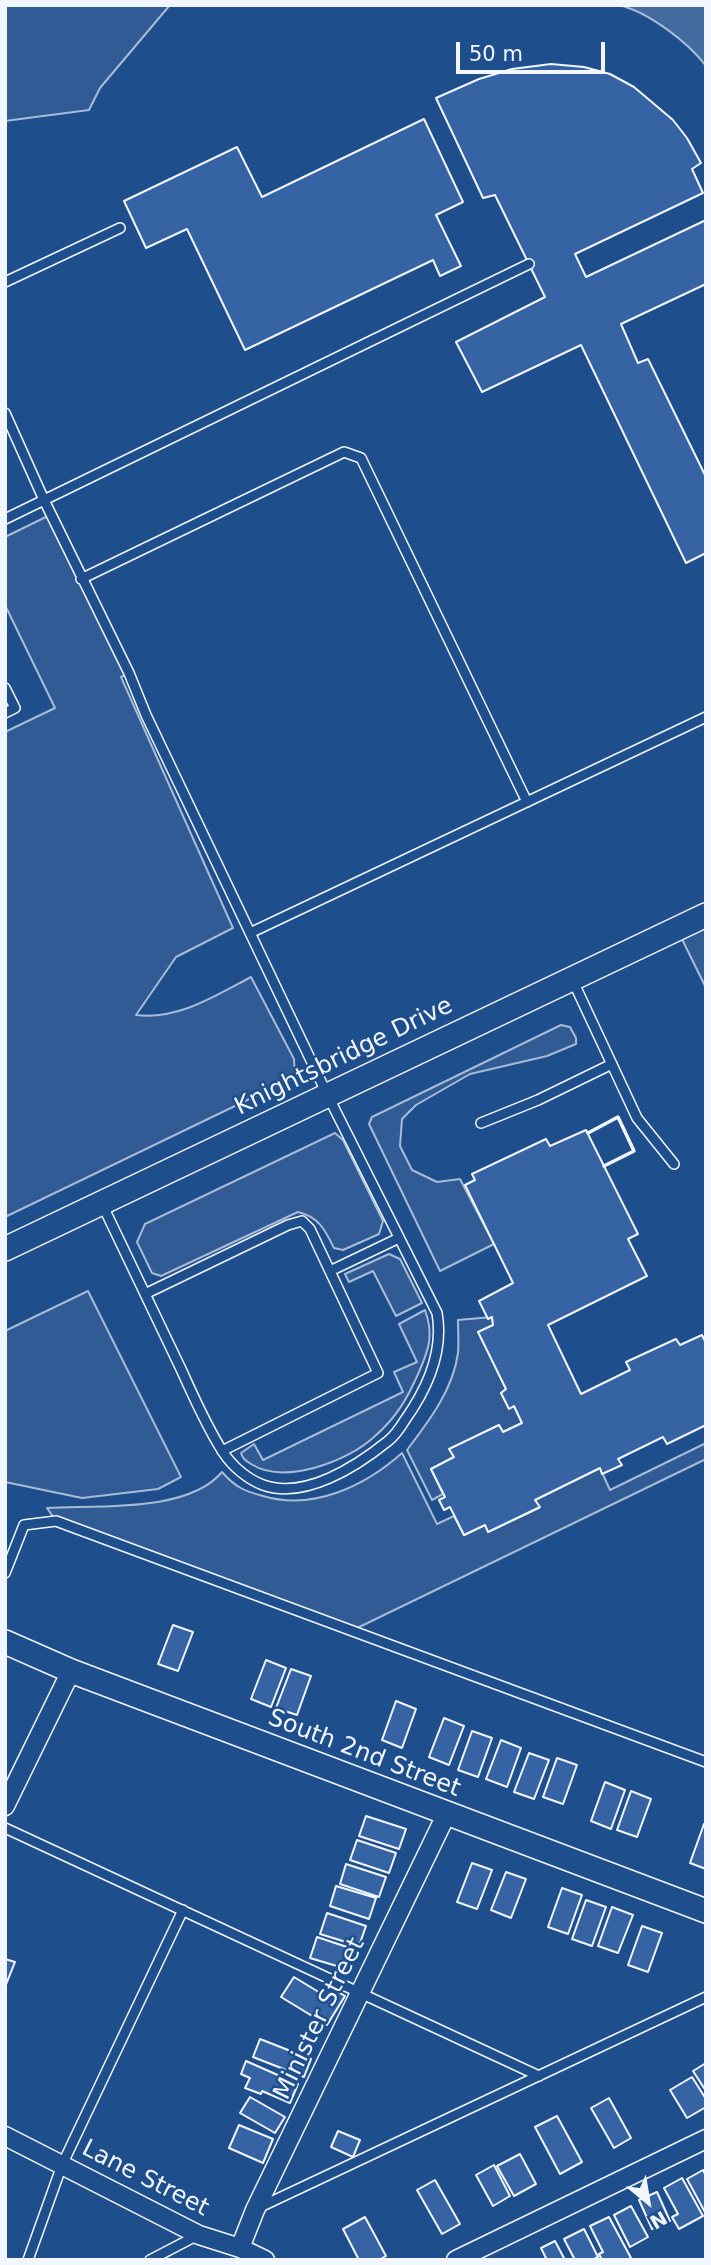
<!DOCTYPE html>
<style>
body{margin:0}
#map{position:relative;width:711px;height:2265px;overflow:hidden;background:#1f4e8c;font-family:"DejaVu Sans",sans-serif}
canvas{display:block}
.frame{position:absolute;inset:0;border:7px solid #f2f6ff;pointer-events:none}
.north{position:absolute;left:613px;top:2167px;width:70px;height:70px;-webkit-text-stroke:5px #1f4e8c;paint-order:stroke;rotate:150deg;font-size:19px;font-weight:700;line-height:28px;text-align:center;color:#f2f6ff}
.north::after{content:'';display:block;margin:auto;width:24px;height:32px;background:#f2f6ff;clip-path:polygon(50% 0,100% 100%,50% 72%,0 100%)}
.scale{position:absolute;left:456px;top:42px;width:149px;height:32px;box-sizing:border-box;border:4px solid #f2f6ff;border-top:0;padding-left:9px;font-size:21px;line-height:24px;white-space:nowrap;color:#f2f6ff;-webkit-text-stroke:5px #1f4e8c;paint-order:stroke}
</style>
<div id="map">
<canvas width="711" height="2265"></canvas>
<div class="frame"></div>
<div class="north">N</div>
<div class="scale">50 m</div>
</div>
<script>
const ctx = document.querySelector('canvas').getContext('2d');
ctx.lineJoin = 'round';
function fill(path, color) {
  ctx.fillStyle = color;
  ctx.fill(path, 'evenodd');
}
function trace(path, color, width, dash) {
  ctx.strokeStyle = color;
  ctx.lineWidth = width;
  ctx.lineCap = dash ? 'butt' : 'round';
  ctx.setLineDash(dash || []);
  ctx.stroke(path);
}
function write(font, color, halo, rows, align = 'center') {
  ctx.font = font + ' "DejaVu Sans",sans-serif';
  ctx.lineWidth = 5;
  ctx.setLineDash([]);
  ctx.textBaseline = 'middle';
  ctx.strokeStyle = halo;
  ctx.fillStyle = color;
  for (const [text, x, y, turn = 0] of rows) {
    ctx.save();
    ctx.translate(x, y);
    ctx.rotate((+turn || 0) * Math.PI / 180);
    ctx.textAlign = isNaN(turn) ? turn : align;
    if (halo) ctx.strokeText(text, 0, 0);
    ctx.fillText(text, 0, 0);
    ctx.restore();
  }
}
const green = new Path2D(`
 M5,5H170L100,88L89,110L5,121Z
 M52,514L129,673L121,677L233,928L176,957L136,1015C178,1020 215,996 251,977L294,1059L295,1077L5,1217V732L55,708L5,605V537Z
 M706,915V988L677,929Z
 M561,1025L570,1027L576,1038V1044L547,1056L470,1074L416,1105L402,1119L400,1146L412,1170L437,1182L460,1179L494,1244L440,1271L369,1124L372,1117Z
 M335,1133L343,1140L383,1221L379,1234L343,1250L334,1248C325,1230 319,1217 298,1212L161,1276L152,1273L137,1242L145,1224Z
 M389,1254L400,1259L422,1303L396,1316L373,1271L349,1282L345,1274Z
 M88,1291L181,1477L158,1489L82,1498L5,1482V1331Z
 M425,1310C434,1335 429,1349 419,1372C407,1399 397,1417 374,1437C347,1462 284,1485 251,1464C245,1460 243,1459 241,1453L254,1444L263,1460L403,1392L394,1372L417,1362L399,1324Z
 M492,1317L493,1325L479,1332L506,1389L501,1393L509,1408L514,1406L522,1423L503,1432L499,1425L450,1450L454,1457L431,1469L443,1494L432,1500L407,1450C429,1421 453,1390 458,1353C459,1343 458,1331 458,1320Z
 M706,1443V1459L351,1631L56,1521L47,1508C97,1505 188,1513 222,1472C235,1487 244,1491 263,1496C313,1511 365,1486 402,1453L437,1524L454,1516L464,1535L485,1525L490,1531L539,1508L535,1500L600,1468L610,1490Z`);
fill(green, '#305b95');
trace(green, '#a8bbd7', 2);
const water = new Path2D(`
 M619,5H706V66C688,42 648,12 619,5Z`);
fill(water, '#446ba0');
trace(water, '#a8bbd7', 2);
const building = new Path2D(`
 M551,64L584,67L610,74L634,87L673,120L687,138L701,163L692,169L703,193L575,254L586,277L706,220V284L621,324L638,363L648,359L650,363L706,477V553L686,563L581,345L482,392L456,342L545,297L495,195L483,198L436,98L479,79L512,69Z
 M424,119L463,202L436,215L461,266L440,276L433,260L245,350L187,229L146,248L124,201L237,147L262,197Z
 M586,1130L638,1234L628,1239L647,1276L548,1325L581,1394L630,1370L626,1362L676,1339L680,1345L702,1335L706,1343V1425L667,1444L663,1437L618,1459L622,1465L602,1474L600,1468L535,1500L540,1507L488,1532L485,1525L464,1535L450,1507L444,1510L439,1500L445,1497L431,1469L454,1457L449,1449L499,1425L503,1432L522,1423L514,1406L509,1409L501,1393L506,1389L478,1332L493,1325L492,1317L488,1319L479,1301L513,1283L465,1185L475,1180L472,1174L546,1139L550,1146Z
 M173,1625L193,1632L178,1671L158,1664Z
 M266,1660L286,1668L271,1707L251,1699Z
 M291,1669L311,1676L297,1715L276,1708Z
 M396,1701L416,1709L402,1748L382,1740Z
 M444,1718L464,1726L449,1765L429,1757Z
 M472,1731L492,1738L478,1777L458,1770Z
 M501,1740L521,1748L507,1787L486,1779Z
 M529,1753L549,1760L534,1799L514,1792Z
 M557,1758L577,1765L563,1804L543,1797Z
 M605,1782L625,1790L611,1829L591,1821Z
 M631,1791L651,1799L637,1837L617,1830Z
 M366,1816L406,1829L399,1849L359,1836Z
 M704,1824L706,1825V1869L690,1863Z
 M357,1840L396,1853L389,1873L350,1860Z
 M472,1863L492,1870L477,1909L457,1902Z
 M346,1864L386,1877L379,1897L340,1884Z
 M506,1872L526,1879L511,1918L491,1910Z
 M336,1886L376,1898L369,1919L330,1906Z
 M562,1888L582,1895L568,1934L548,1927Z
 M586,1900L606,1907L592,1946L572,1939Z
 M612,1907L633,1915L618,1953L598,1946Z
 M327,1913L366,1926L359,1946L320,1934Z
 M642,1926L662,1933L648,1972L628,1965Z
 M317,1937L356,1950L350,1970L310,1958Z
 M5,1959L15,1962L5,1987Z
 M294,1977L322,1994L328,1986L345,1996L327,2025L281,1997Z
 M260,2039L311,2059L304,2077L253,2057Z
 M246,2061L298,2084L290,2103L262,2091L261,2094L245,2088L250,2078L241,2074Z
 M706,2063V2091L693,2071Z
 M692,2077L706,2099V2107L687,2118L670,2090Z
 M250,2097L285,2117L275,2133L240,2113Z
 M609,2098L631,2138L614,2148L591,2108Z
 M557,2116L582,2162L560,2174L535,2127Z
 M239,2125L273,2139L263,2163L229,2148Z
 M338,2131L360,2140L353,2157L331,2147Z
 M520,2154L536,2184L514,2196L497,2166Z
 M494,2165L510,2196L493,2206L476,2175Z
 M703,2170L706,2176V2214L687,2179Z
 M682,2178L703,2216L679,2229L672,2217L678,2214L664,2188Z
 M435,2180L460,2224L442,2234L417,2190Z
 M657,2192L670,2221L652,2229L639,2200Z
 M631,2206L648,2237L630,2247L614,2215Z
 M365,2217L386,2256L379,2260H359L343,2229Z
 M609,2217L631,2258L627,2260H602L599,2254L603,2252L590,2226Z
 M584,2229L598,2257L592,2260H575L564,2239Z
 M555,2241L565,2260H547L541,2248Z`);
fill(building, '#3563a3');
trace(building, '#f2f6ff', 2);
const service = new Path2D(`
 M5,282L120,228
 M5,413L44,500L129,673L146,715L327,1094L437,1313C444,1352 427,1389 405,1420C400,1428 395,1436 388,1441C357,1466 305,1500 263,1485C247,1479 232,1466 223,1452C206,1426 193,1395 180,1367C154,1313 128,1258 102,1204
 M5,519L529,264
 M81,579L344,452L361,458L527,802
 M5,688L15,708L5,713
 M250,933L706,717
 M572,979L637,1118L674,1164
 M481,1123L538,1100L612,1064
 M330,1271L399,1238
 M145,1294L288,1225L302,1221L310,1229L378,1373L222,1451
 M5,1573L24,1525L56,1521L706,1762
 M5,1828L539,2076
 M258,2208L706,1997
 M28,2260L62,2165L183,1910
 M150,2260L198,2235`);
const minor = new Path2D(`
 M5,1806L71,1671
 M5,2136L199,2235L240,2248L265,2260
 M240,2248L255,2210L447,1813
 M456,2260L706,2139`);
const tertiary = new Path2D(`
 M5,1249L706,915
 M5,1642L71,1671L706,1911`);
trace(service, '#f2f6ff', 12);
trace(minor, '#f2f6ff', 21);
trace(tertiary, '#f2f6ff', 26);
trace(service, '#1f4e8c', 9);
trace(minor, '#1f4e8c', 18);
trace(tertiary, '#1f4e8c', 23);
trace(new Path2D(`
 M588,1133L618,1117L634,1151L604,1166`), '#f2f6ff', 3.5);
write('24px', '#f2f6ff', '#1f4e8c', [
 ["Knightsbridge Drive",344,1057,-26],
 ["South 2nd Street",364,1754,21],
 ["Minister Street",320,2019,-64],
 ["Lane Street",145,2179,27]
]);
</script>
